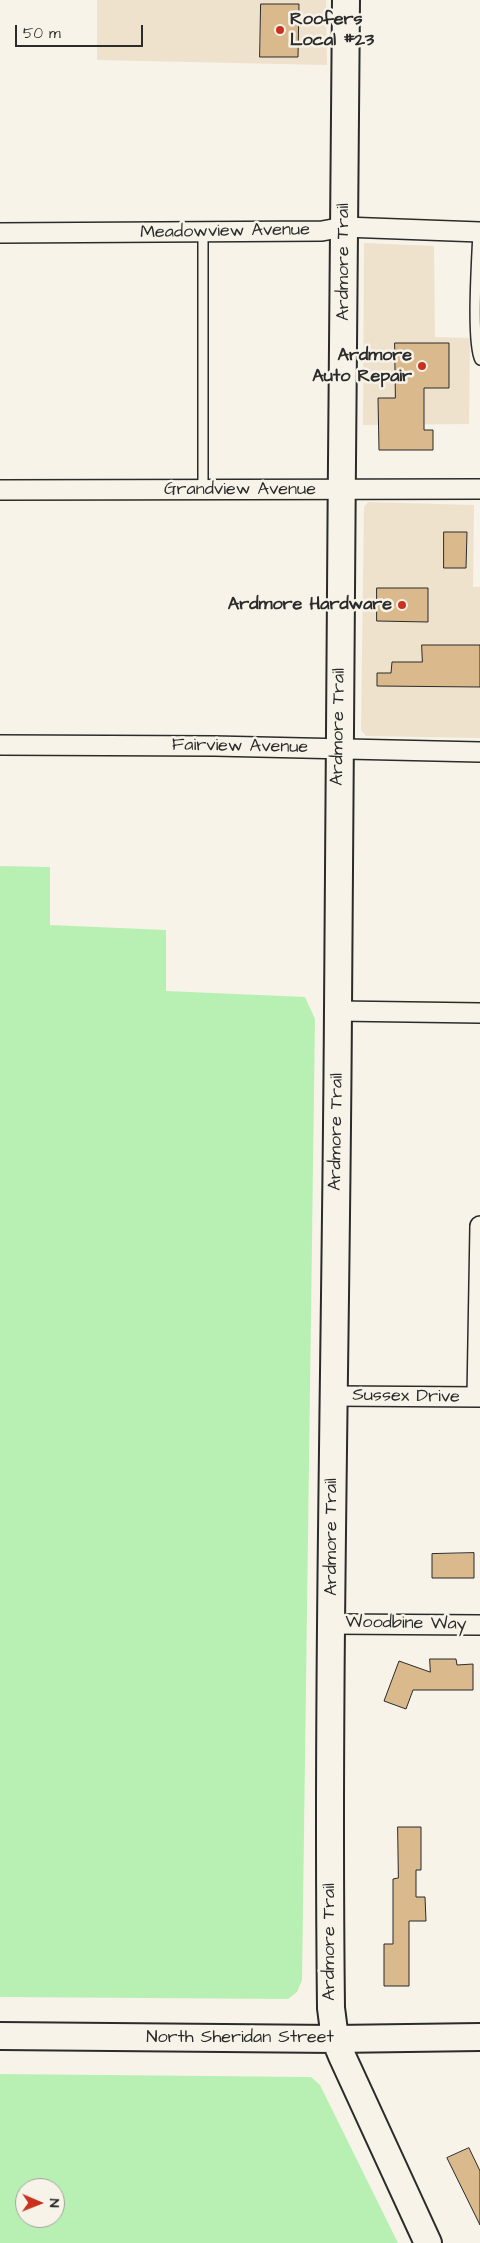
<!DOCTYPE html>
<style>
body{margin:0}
#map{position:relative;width:480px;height:2243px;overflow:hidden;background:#f7f3e8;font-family:"Architects Daughter",sans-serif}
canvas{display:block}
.north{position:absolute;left:15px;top:2178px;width:50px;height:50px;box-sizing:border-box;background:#f7f3e8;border:1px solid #a5a39c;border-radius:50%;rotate:91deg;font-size:14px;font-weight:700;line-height:20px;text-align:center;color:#2b2b2b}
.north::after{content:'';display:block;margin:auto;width:18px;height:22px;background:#c8321e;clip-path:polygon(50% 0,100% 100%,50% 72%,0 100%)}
.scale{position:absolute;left:15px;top:25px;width:128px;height:22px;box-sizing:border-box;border:2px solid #2b2b2b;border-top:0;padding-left:6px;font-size:15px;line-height:18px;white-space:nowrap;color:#2b2b2b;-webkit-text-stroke:4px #f7f3e8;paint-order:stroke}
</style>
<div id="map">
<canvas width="480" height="2243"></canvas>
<div class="north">N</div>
<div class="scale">50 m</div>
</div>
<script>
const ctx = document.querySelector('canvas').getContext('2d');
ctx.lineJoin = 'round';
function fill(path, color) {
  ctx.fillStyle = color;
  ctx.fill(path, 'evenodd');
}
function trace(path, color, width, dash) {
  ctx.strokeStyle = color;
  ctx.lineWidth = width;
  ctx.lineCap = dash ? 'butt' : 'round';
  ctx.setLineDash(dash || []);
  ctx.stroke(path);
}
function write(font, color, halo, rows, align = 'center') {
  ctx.font = font + ' "Architects Daughter",sans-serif';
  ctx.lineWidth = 5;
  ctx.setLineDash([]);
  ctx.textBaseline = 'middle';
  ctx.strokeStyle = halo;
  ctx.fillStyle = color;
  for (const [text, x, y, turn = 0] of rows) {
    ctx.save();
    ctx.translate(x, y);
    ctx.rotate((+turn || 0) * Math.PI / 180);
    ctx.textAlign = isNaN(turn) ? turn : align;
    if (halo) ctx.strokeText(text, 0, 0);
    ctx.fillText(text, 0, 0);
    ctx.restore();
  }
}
fill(new Path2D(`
 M97,0H326L327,65L97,60Z
 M364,243L434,246L435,337L470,338L469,424L363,425Z
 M368,502L474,505L473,587H480V738L366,736L361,730L364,507Z`), '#eee2cd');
fill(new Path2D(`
 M0,866L50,867V925L166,930V991L305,997L315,1019L302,1980L297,1992L288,1999L0,1997Z
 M0,2074L311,2077L320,2085L398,2243H0ZM25,2188H55V2218H25Z`), '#b8f0b3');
const building = new Path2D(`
 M261,4H299L298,57H260Z
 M395,343H449V388H424V430H433V450H379L378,398H395Z
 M444,532H467L466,568H444Z
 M377,588H428V622L377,621Z
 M422,645H480V687L377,686V673H391L392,662H422Z
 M474,1553V1578H432V1554Z
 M430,1659H456L457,1665L473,1664V1690H413L406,1709L384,1701L399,1661L430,1672Z
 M398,1827H421V1870H416V1897H425L426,1921H409V1986H384V1944H393V1879L398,1878Z
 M469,2148L480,2171V2225L447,2158Z`);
fill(building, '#dab98d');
trace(building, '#2b2b2b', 1);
const lane = new Path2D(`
 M478,232C477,256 471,343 480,360
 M203,489V232`);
const street = new Path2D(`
 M0,233L322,231L344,227L480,232
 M0,490L480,489
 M0,745L214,746L480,752
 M338,1011L480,1013
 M333,1396L480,1397
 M477,1397L480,1226
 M332,1624L480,1625`);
const secondary = new Path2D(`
 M346,0C343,336 340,673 338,1009C336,1342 327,1675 331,2008L335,2039L342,2056L428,2243
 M0,2036L335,2039L480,2037`);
trace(lane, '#2b2b2b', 12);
trace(street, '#2b2b2b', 22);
trace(secondary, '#2b2b2b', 30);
trace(lane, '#f7f3e8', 9);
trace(street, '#f7f3e8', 19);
trace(secondary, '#f7f3e8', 26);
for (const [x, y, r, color] of [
 [280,30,5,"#c8321e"],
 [422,366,5,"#c8321e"],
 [402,605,5,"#c8321e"]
]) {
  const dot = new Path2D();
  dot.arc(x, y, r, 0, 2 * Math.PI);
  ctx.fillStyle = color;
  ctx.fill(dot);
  trace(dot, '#f7f3e8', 2);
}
write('bold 18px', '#2b2b2b', '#f7f3e8', [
 ["Roofers",290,20,"left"],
 ["Local #23",290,41,"left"],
 ["Ardmore",412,356],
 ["Auto Repair",412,377],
 ["Ardmore Hardware",392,605]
], 'right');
write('18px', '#2b2b2b', '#f7f3e8', [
 ["Meadowview Avenue",225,232,-1],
 ["Ardmore Trail",344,262,-90],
 ["Grandview Avenue",240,490],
 ["Ardmore Trail",339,727,-89],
 ["Fairview Avenue",240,747,1],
 ["Ardmore Trail",337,1132,-89],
 ["Sussex Drive",406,1397,1],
 ["Ardmore Trail",332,1537,-90],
 ["Woodbine Way",406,1624,1],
 ["Ardmore Trail",330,1942,-90],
 ["North Sheridan Street",240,2038]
]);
</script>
